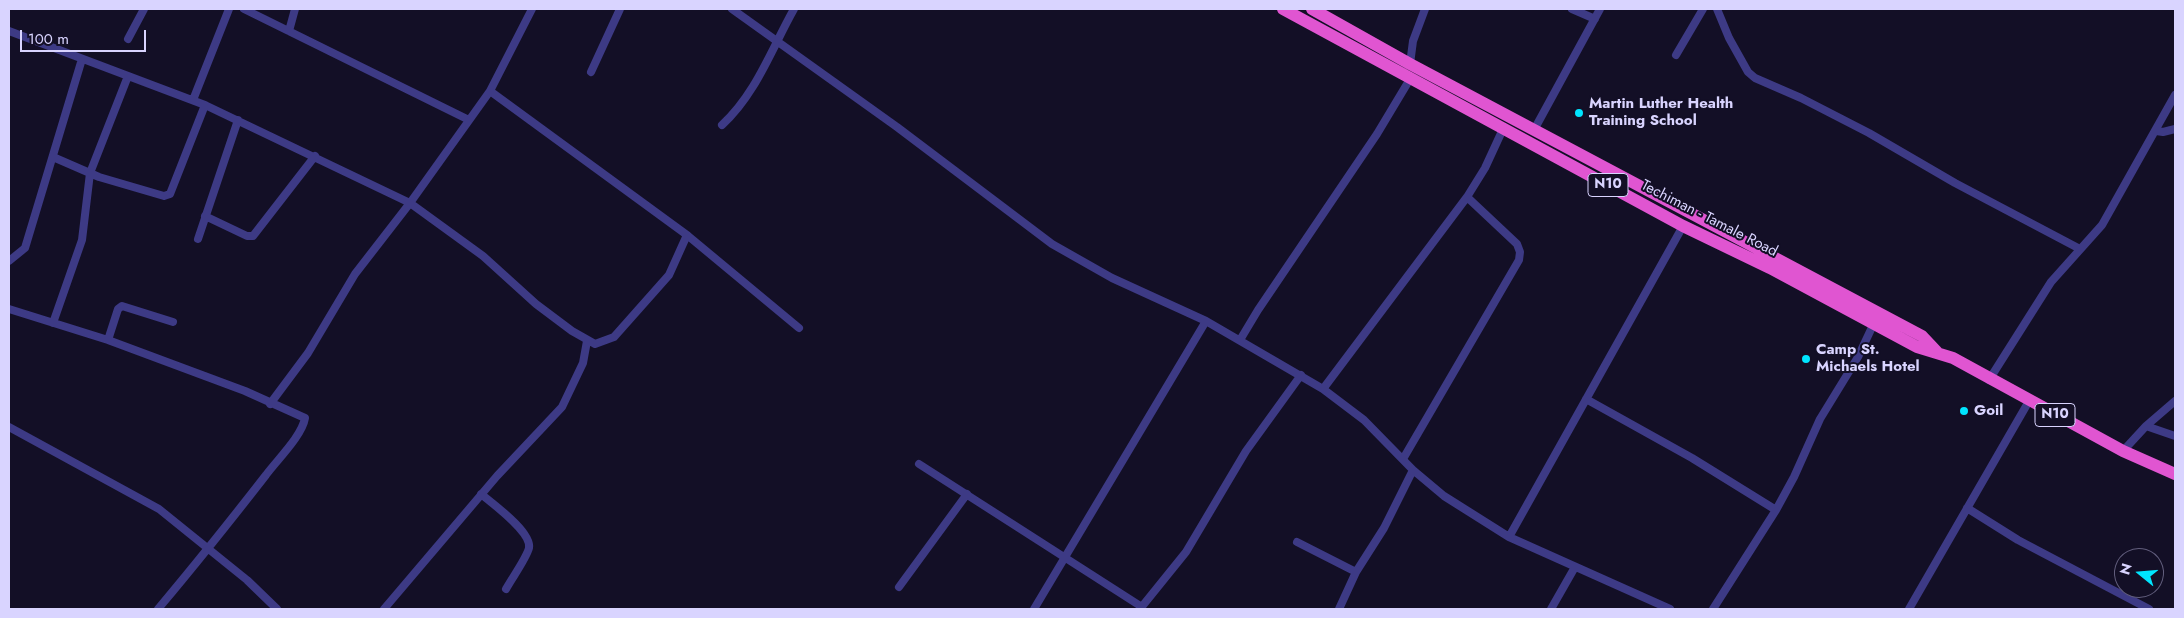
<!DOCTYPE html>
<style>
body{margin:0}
#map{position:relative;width:2184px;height:618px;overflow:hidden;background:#130f26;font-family:Jost,sans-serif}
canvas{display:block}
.frame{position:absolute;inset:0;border:10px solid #d9d4ff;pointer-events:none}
.north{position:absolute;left:2114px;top:548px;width:50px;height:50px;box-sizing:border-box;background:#130f26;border:1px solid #625e7d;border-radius:50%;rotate:287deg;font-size:14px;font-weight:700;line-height:20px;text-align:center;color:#d9d4ff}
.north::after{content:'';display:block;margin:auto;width:18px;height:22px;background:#00e5ff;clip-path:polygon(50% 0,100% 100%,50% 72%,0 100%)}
.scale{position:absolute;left:20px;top:30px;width:126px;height:22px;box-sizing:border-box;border:2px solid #d9d4ff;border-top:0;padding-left:6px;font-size:15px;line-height:18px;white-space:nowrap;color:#d9d4ff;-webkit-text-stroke:4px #130f26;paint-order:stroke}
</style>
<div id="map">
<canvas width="2184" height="618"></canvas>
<div class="frame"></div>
<div class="north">N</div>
<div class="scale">100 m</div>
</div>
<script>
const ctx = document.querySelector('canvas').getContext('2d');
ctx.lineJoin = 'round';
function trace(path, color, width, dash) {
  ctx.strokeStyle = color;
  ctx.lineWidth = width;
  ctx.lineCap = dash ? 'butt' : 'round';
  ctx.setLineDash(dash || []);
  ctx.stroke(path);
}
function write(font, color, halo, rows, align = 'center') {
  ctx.font = font + ' Jost,sans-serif';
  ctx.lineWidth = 4;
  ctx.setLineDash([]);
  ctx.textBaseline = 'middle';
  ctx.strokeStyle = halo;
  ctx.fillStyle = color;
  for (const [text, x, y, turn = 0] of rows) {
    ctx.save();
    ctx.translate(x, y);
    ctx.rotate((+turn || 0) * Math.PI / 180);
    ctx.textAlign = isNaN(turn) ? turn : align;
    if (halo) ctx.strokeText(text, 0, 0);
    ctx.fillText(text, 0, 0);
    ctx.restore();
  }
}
trace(new Path2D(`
 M244,9L469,120
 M732,9L897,127L1052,244L1112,278L1206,321L1323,389L1364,420L1413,470L1444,496L1509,537L1670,609
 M1572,9L1595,19
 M1717,9L1729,38L1748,72L1755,78L1801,98L1869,133L1955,183L2080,249
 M9,31L205,105L410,203L483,256L536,304L572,331L595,344L614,337L669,275L687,235
 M289,31L295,9
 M128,39L144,9
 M1676,55L1703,9
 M1410,64L1413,41L1425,9
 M591,72L620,9
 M490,91L687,235L799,328
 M193,100L229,9
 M722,125C756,94 772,48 794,9
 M1534,130L1600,9
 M2156,131L2163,132L2175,129
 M53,157L99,177L164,196L170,194L205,105
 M205,216L247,236H253L315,156
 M198,239L238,120
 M9,261L25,248L82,59
 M9,309L108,340L245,391L305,418C302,436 277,460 266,475C231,520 195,565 158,609
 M53,323L82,240L90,173L128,76
 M108,340L118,309L122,306L173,322
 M1240,340L1258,310L1377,134L1410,79
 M1989,380L2051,282L2102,225L2175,95
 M1323,389L1467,197L1485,168L1503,129
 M1586,399L1692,458L1776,510
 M270,404L308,353L355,274L410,203L490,91L532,9
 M2146,426L2175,436
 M9,427L159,509L247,580L277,609
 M2123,451L2146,426L2175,401
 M1403,459L1519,260L1520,252L1517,244L1467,197
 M919,464L1142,607
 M481,494C493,504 532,532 529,548C526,559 512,578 506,589
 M1967,508L2018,540L2149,609
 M1509,537L1683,226
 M1297,542L1356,572
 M899,587L967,494
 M384,609L497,476L562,407L583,363L587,341
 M1034,609L1206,321
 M1140,609L1186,552L1246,451L1301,375
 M1339,609L1356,572L1384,528L1413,470
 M1551,609L1575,567
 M1713,609L1776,510L1794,477L1820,419L1858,357L1874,323
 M1909,609L2029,401`), '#3d3a85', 8);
trace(new Path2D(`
 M1283,9L1683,226L1770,268L1917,347L1953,358L2123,451L2175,474
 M1312,9L1410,64L1922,336L1938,353`), '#e055d1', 12);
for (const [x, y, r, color] of [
 [1579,113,5,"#00e5ff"],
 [1806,359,5,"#00e5ff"],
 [1964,411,5,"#00e5ff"]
]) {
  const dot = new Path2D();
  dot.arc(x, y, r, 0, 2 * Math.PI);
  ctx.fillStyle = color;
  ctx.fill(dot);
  trace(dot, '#130f26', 2);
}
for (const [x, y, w] of [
 [1608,185,40],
 [2055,415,40]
]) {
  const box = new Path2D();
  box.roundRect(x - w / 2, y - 11.5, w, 23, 4);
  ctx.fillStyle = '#130f26';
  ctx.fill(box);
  trace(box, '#d9d4ff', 1);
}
write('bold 14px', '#d9d4ff', null, [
 ["N10",1608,185],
 ["N10",2055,415]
]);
write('bold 15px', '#d9d4ff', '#130f26', [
 ["Martin Luther Health",1589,104],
 ["Training School",1589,121],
 ["Camp St.",1816,350],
 ["Michaels Hotel",1816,367],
 ["Goil",1974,411]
], 'left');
write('15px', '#d9d4ff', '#130f26', [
 ["Techiman - Tamale Road",1709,219,27]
]);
</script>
